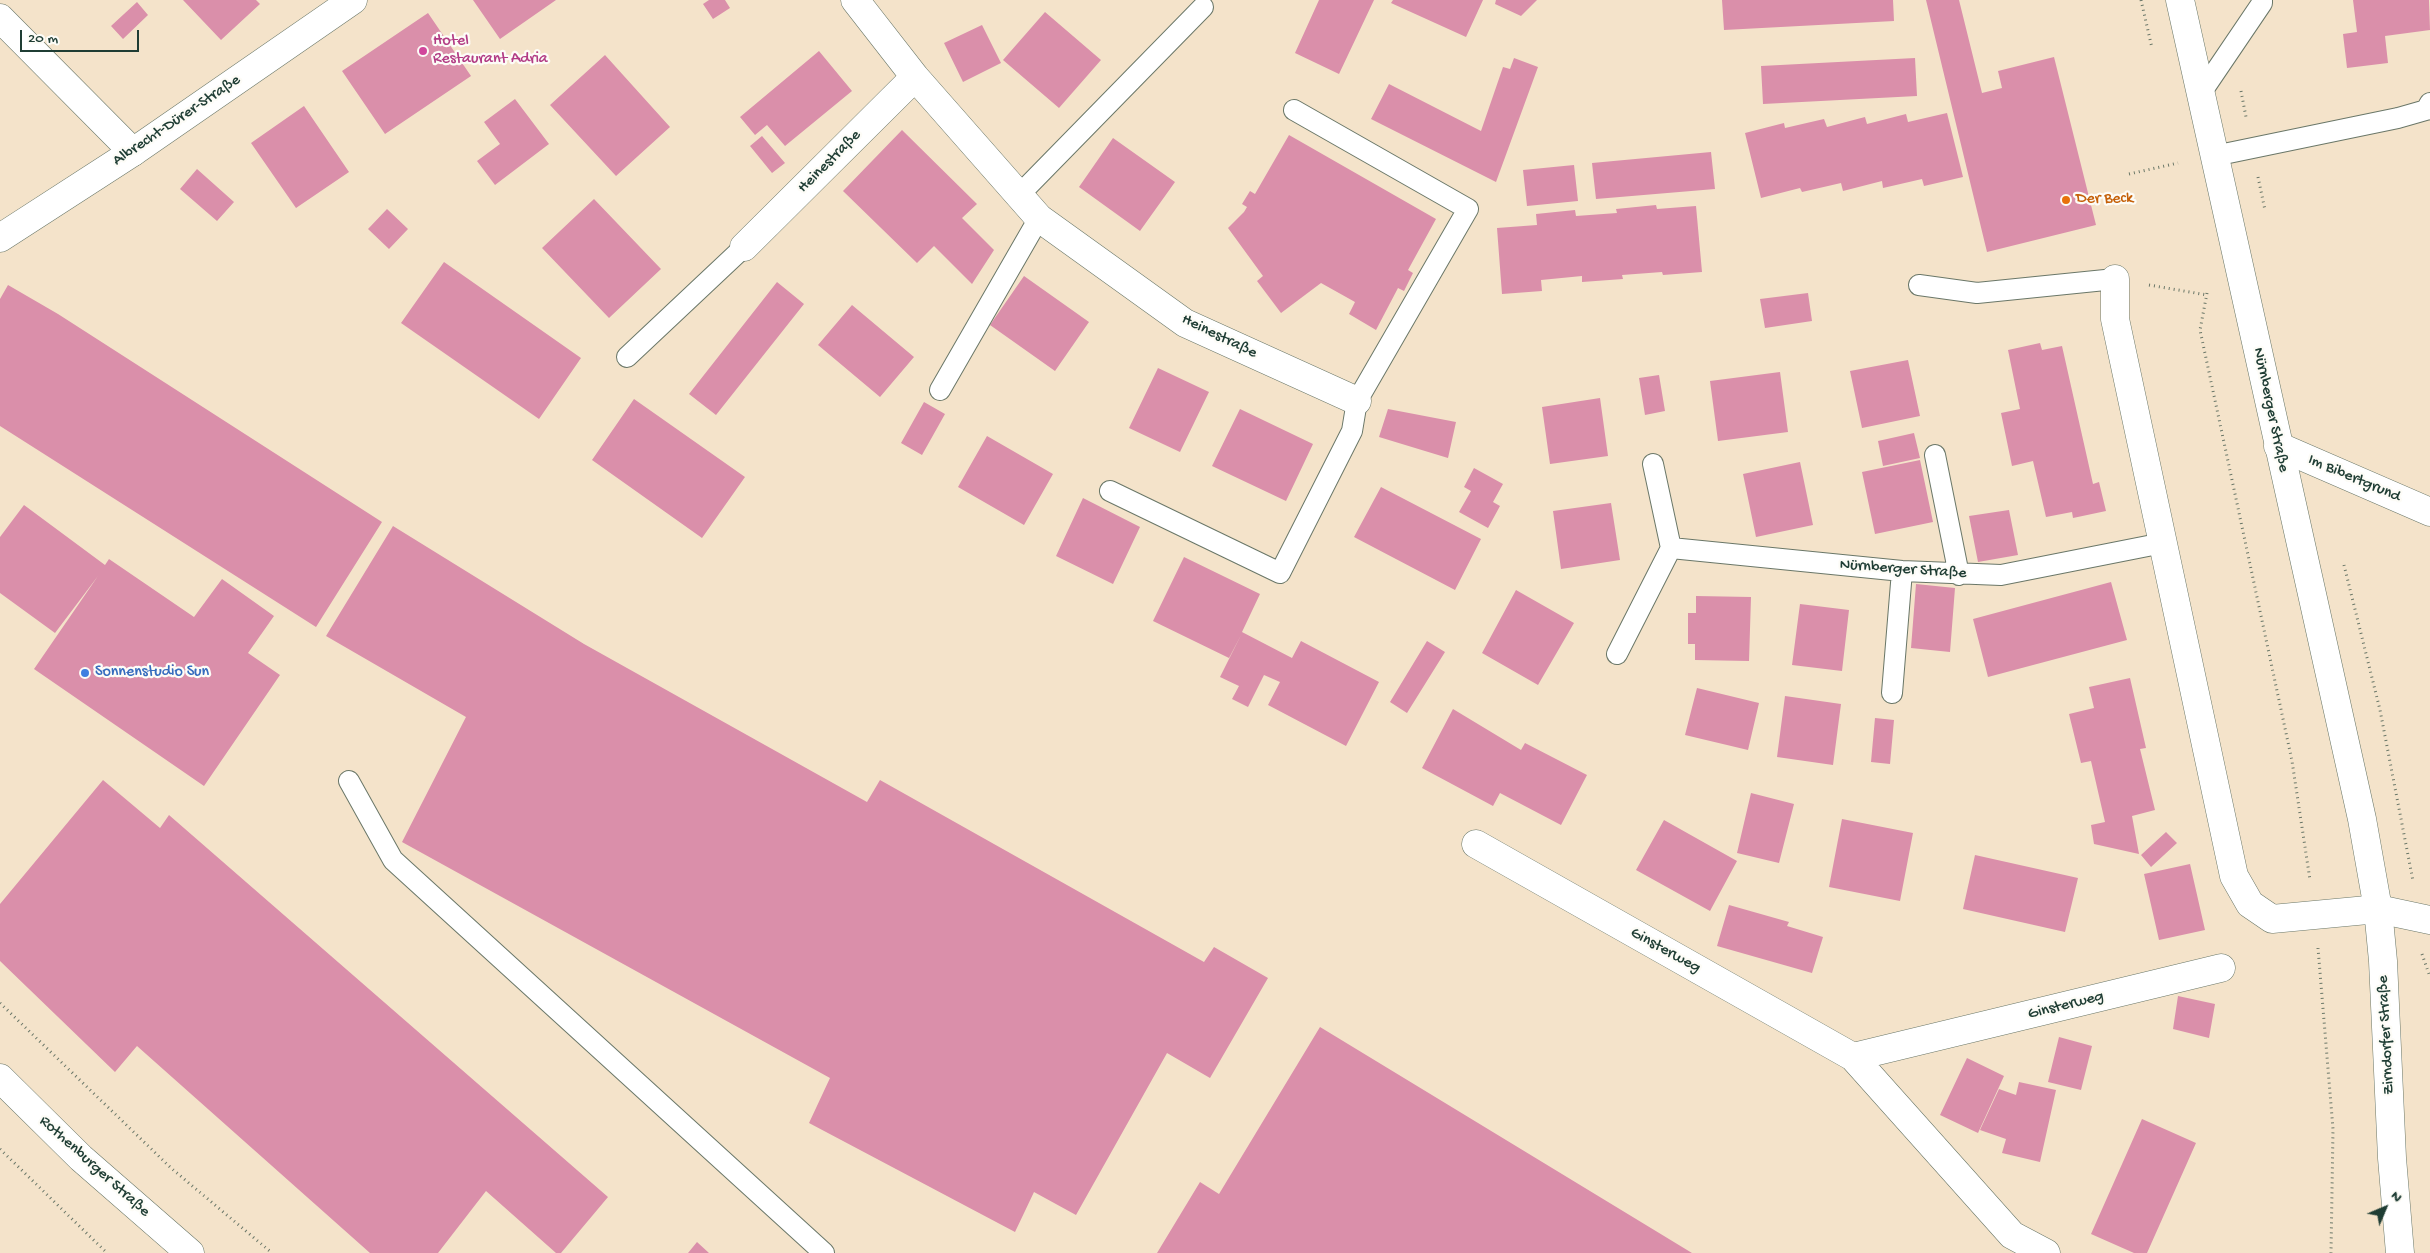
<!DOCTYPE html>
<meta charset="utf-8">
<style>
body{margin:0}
#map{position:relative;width:2430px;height:1253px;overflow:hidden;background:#f4e3ca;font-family:"Gochi Hand",sans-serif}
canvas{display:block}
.north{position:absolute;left:2360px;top:1183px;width:50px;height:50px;-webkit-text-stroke:4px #fdfcf7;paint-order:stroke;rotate:45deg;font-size:14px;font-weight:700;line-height:20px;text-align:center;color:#1f3d34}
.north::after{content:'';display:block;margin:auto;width:18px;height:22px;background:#1f3d34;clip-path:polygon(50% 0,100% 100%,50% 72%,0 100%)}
.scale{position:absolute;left:20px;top:30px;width:119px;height:22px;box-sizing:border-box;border:2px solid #1f3d34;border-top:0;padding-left:6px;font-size:15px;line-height:18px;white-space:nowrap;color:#1f3d34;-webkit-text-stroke:4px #fdfcf7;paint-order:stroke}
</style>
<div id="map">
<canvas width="2430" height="1253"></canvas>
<div class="north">N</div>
<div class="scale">20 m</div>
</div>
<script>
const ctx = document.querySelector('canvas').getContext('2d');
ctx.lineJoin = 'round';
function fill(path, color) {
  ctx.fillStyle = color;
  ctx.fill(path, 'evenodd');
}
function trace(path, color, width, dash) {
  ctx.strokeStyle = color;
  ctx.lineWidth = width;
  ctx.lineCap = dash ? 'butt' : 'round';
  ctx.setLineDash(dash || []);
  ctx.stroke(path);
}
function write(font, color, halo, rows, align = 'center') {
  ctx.font = font + ' "Gochi Hand",sans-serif';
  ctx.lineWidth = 4.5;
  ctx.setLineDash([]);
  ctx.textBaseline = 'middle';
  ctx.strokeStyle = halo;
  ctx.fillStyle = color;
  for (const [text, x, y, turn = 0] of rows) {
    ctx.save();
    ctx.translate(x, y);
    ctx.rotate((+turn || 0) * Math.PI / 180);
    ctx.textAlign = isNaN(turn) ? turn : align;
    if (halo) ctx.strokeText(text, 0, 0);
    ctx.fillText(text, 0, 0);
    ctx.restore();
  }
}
fill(new Path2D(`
 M183,0H256L260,4L221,40Z
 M473,0H556L500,39Z
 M709,0H725L730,8L713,19L703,4Z
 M1319,0H1374L1339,74L1295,53Z
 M1393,0H1483L1466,37L1391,3Z
 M1496,0H1537L1521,16L1495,4Z
 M1722,0H1893L1894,21L1724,30Z
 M1926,0H1959L1982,93L2002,88L1998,71L2054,57L2096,225L1987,252Z
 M2353,0H2429L2430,30L2385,36L2388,63L2347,68L2343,34L2357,32Z
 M137,2L148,15L123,39L111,26Z
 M1045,12L1101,60L1059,108L1003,60Z
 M428,13L471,76L385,134L342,71Z
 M982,25L1001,63L963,82L944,43Z
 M819,51L852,91L785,146L767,125L755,135L740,117Z
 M605,55L670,127L616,176L550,105Z
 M1514,58L1538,67L1496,182L1371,119L1389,84L1481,131L1503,67L1510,69Z
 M1915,58L1917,96L1763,104L1761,66Z
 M515,99L549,144L495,185L477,161L500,144L484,122Z
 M304,106L349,172L296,208L251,143Z
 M1947,113L1963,177L1924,186L1922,179L1883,188L1882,181L1843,191L1841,183L1802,192L1800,188L1761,198L1745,133L1784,123L1785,128L1824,119L1827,127L1865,117L1867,124L1906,114L1908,122Z
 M902,130L977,204L962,218L994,250L972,284L934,246L917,263L843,191Z
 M1289,135L1436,219L1408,270L1413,273L1404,291L1398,288L1376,330L1349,314L1355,302L1321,283L1281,313L1257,281L1263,276L1228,228L1244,212L1247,207L1242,204L1250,191L1255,194Z
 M762,136L785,163L772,173L750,146Z
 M1113,138L1175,182L1140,231L1079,187Z
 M1711,152L1715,189L1596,199L1592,163Z
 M1574,165L1578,201L1527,206L1523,170Z
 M197,169L234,202L217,221L180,189Z
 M594,199L661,269L609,318L542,248Z
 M1656,205L1657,209L1696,206L1702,272L1663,275L1662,272L1622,275L1623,279L1582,282V276L1541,280L1542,291L1502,294L1497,228L1537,225L1536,214L1575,210L1576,216L1617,213L1616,209Z
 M387,209L408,229L389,249L368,229Z
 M444,262L581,358L539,419L401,323Z
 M1024,276L1089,322L1055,371L990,325Z
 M777,282L804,304L716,415L689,394Z
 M8,285L58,314L382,522L316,627L0,426V299Z
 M1808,293L1812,321L1765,328L1760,299Z
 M852,305L914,357L880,397L818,345Z
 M2040,343L2042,350L2062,346L2093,484L2099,482L2106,511L2073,518L2072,512L2046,517L2033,461L2012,466L2001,413L2020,409L2008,350Z
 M1908,360L1920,416L1862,428L1850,371Z
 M1158,368L1209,392L1180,452L1129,428Z
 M1780,372L1788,432L1718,441L1710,381Z
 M1659,375L1665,411L1645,415L1639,378Z
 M1600,398L1608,456L1550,464L1542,407Z
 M634,399L745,477L702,538L592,460Z
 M924,402L945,414L922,455L901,443Z
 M1240,409L1313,444L1286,501L1212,466Z
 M1388,409L1456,422L1448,458L1379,437Z
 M1914,433L1920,458L1883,466L1878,441Z
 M987,436L1053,474L1024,525L958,487Z
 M1920,460L1933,522L1875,534L1862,472Z
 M1800,462L1813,525L1756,537L1743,474Z
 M1474,468L1503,484L1493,502L1500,506L1488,528L1459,512L1471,491L1464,487Z
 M1381,487L1481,539L1455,590L1354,537Z
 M1083,498L1140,527L1113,584L1056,556Z
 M1611,503L1620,560L1561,569L1553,511Z
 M24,505L105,565L109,559L194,617L222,579L274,616L248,653L280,675L204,786L34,669L98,576L55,633L0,593V537Z
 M2009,510L2018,555L1978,562L1969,516Z
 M393,526L584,644L867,802L880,780L1204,962L1214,947L1268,978L1210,1078L1167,1053L1076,1215L1034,1192L1015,1232L809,1123L830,1078L402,842L466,717L326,636Z
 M1184,557L1260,594L1242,632L1292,658L1301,641L1379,682L1346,746L1268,705L1280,682L1264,675L1248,707L1232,699L1239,686L1220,677L1241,635L1229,658L1153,621Z
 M2111,582L2127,640L1988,677L1973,619Z
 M1916,584L1955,588L1950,652L1911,648Z
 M1516,590L1574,623L1538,685L1482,653Z
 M1696,596L1751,597L1749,661L1695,660V644H1688V613H1696Z
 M1800,604L1849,610L1842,671L1792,665Z
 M1427,641L1445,652L1407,713L1390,702Z
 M2130,678L2146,748L2140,749L2155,810L2132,816L2139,854L2094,844L2091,825L2105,822L2091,761L2081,763L2069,714L2094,708L2089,687Z
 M1697,688L1759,703L1748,750L1685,735Z
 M1785,696L1841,704L1833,765L1777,757Z
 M1453,709L1521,750L1525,743L1587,775L1561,825L1500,793L1493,806L1422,768Z
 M1875,718L1894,720L1890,764L1871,762Z
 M103,780L160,828L169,815L608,1197L561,1253H556L486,1191L438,1253H370L137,1046L115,1072L0,961V904Z
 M1751,793L1794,804L1779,863L1737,853Z
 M1842,819L1913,833L1900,901L1829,887Z
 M1664,820L1737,861L1710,911L1636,870Z
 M2166,832L2177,843L2151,867L2141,855Z
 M1975,855L2078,878L2065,932L1963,909Z
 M2190,864L2205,930L2159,940L2144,874Z
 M1729,905L1789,922L1787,926L1823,937L1812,973L1717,946Z
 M2178,996L2215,1004L2209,1038L2173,1029Z
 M1320,1027L1692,1253H1157L1200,1182L1219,1194Z
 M2059,1037L2092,1046L2081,1090L2048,1082Z
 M1967,1058L2004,1076L1978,1133L1940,1115Z
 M2019,1082L2056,1090L2040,1162L2002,1153L2006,1139L1980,1130L1999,1089L2016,1095Z
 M2142,1119L2196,1143L2147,1253H2134L2091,1234Z
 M697,1242L709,1253H688Z`), '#da8faa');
const service = new Path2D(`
 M2201,93L2262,3V0
 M2214,156L2398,118L2426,110L2430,103
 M1019,195L1203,7
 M1919,285L1977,293L2115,279
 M627,357L744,247
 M940,390L1039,218
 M1935,455L1959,575
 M1110,491L1280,573L1352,431L1357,401L1468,209L1294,110
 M1671,548L1902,571L2001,575L2163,543
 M1617,654L1671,548L1653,464
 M1892,693L1902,571
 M349,781L393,860L824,1253`);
const minor = new Path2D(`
 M855,0L915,77L1039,218L1185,323L1357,401
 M0,18L133,152
 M744,247L915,77
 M2115,279V319L2234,876L2250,904L2272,919L2378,909L2430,920
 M2278,446L2430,512
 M1476,844L1853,1057L2012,1235L2046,1253
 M1853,1057L2221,968`);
const tertiary = new Path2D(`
 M0,238L133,152L353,0`);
const secondary = new Path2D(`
 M2180,0L2362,819L2378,909L2383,961L2392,1158L2400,1253
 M0,1078L81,1158L190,1253`);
trace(service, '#6a7768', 22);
trace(minor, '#6a7768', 29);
trace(tertiary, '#6a7768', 29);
trace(secondary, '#6a7768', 29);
trace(new Path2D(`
 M2141,0L2152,48
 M2241,91L2246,117
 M2129,174L2178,163
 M2258,177L2265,210
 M2149,285L2207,295
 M2207,293L2200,330L2292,761L2310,880
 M2344,565L2380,710L2413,881
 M2318,948L2333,1129L2331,1253
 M2422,954L2430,977
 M0,1003L171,1168L272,1253
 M0,1149L107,1253`), '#6a7768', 3, [1, 4]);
trace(service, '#fff', 20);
trace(minor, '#fff', 28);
trace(tertiary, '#fff', 28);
trace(secondary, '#fff', 28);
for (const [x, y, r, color] of [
 [423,51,5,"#d1479c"],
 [2066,200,5,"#e8710a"],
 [85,673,5,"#3f7fe0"]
]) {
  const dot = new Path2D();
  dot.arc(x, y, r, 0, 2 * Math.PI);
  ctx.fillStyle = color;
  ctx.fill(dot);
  trace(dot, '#fdfcf7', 2);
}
write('16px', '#b23c85', '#fdfcf7', [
 ["Hotel",433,42],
 ["Restaurant Adria",433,60]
], 'left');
write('16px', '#1f3d34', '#fdfcf7', [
 ["Albrecht-Dürer-Straße",177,121,-34],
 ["Heinestraße",830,162,-45],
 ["Heinestraße",1219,337,26],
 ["Nürnberger Straße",2270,410,78],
 ["Im Bibertgrund",2354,479,23],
 ["Nürnberger Straße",1903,570,4],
 ["Ginsterweg",1665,951,29],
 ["Ginsterweg",2066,1006,-14],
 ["Zirndorfer Straße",2387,1035,-93],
 ["Rothenburger Straße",94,1167,42]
]);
write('16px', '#c56008', '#fdfcf7', [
 ["Der Beck",2076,200]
], 'left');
write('16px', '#366cbe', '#fdfcf7', [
 ["Sonnenstudio Sun",95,673]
], 'left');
</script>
